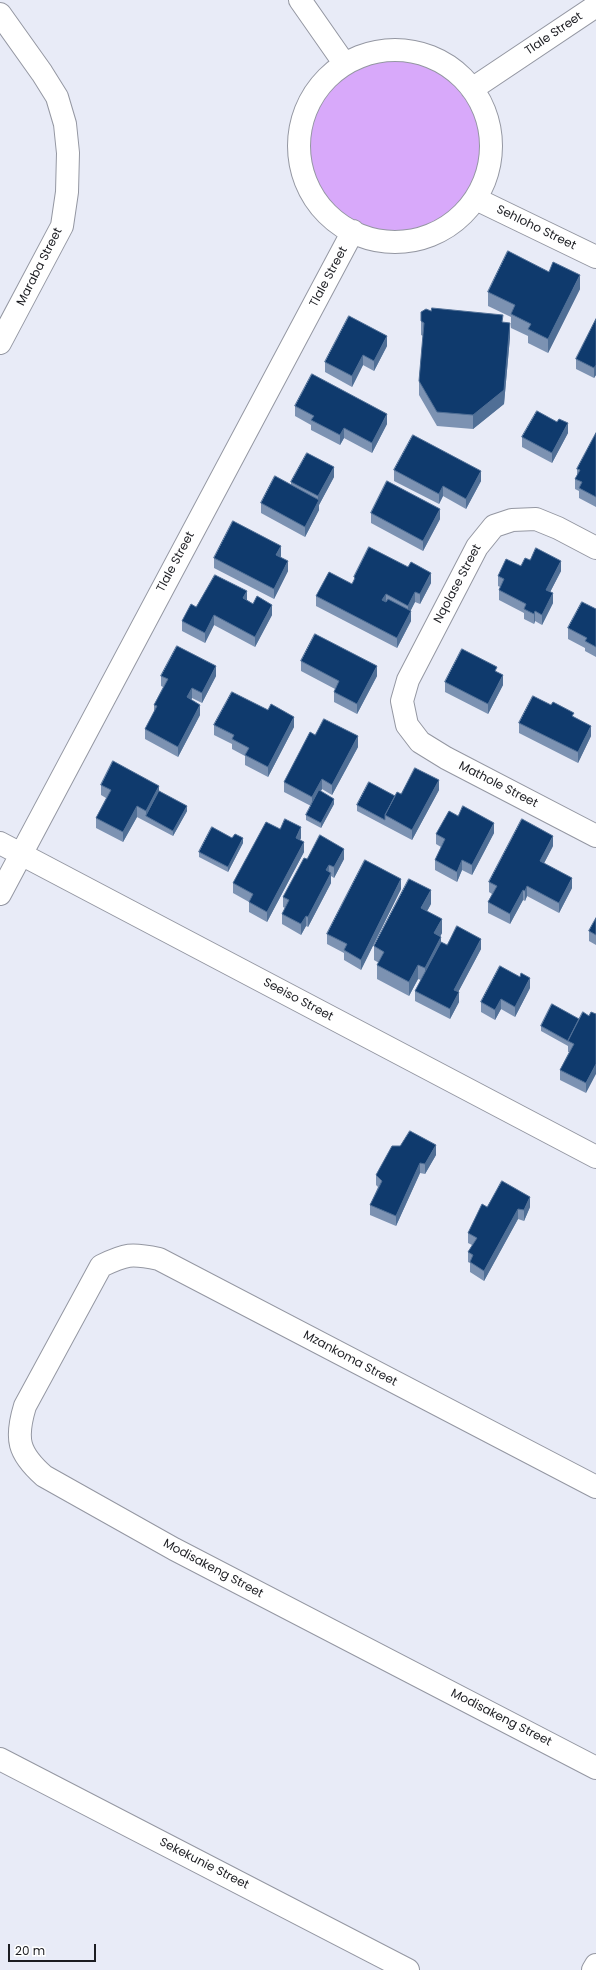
<!DOCTYPE html>
<style>
body{margin:0}
#map{position:relative;width:596px;height:1970px;overflow:hidden;background:#e8ebf7;font-family:Poppins,sans-serif}
canvas{display:block}
.scale{position:absolute;left:8px;top:1944px;width:88px;height:18px;box-sizing:border-box;border:2px solid #1c1d22;border-top:0;padding-left:5px;font-size:12px;line-height:14px;white-space:nowrap;color:#1c1d22;-webkit-text-stroke:3px #fff;paint-order:stroke}
</style>
<div id="map">
<canvas width="596" height="1970"></canvas>
<div class="scale">20 m</div>
</div>
<script>
const ctx = document.querySelector('canvas').getContext('2d');
ctx.lineJoin = 'round';
function fill(path, color) {
  ctx.fillStyle = color;
  ctx.fill(path, 'evenodd');
}
function trace(path, color, width, dash) {
  ctx.strokeStyle = color;
  ctx.lineWidth = width;
  ctx.lineCap = dash ? 'butt' : 'round';
  ctx.setLineDash(dash || []);
  ctx.stroke(path);
}
function write(font, color, halo, rows, align = 'center') {
  ctx.font = font + ' Poppins,sans-serif';
  ctx.lineWidth = 4;
  ctx.setLineDash([]);
  ctx.textBaseline = 'middle';
  ctx.strokeStyle = halo;
  ctx.fillStyle = color;
  for (const [text, x, y, turn = 0] of rows) {
    ctx.save();
    ctx.translate(x, y);
    ctx.rotate((+turn || 0) * Math.PI / 180);
    ctx.textAlign = isNaN(turn) ? turn : align;
    if (halo) ctx.strokeText(text, 0, 0);
    ctx.fillText(text, 0, 0);
    ctx.restore();
  }
}
fill(new Path2D(`
 M310 146a85 85 0 1 1 170 0a85 85 0 1 1-170 0Z`), '#d8a9fa');
const minor = new Path2D(`
 M300,0L344,63
 M0,14L42,73L57,97L65,124L68,153L67,192L62,226L0,343
 M299 146a96 96 0 1 1 192 0a96 96 0 1 1-192 0Z
 M472,89L596,6
 M476,199L596,257
 M596,548L558,528L536,519L512,520L494,526L477,547L408,680L402,701L407,725L420,742L446,758L596,836
 M0,843L596,1157
 M0,894L353,231
 M596,1487L159,1259C131,1253 126,1254 101,1266L25,1406C15,1439 18,1453 44,1476L174,1549L596,1768
 M0,1759L408,1970
 M593,1970L596,1965`);
trace(minor, '#9497a2', 24);
trace(minor, '#fff', 22);
fill(new Path2D(`
 M580,289L548,353L528,343V336L511,328V317L488,306V292Z
 M431,311L503,322L510,337L504,404L473,429L437,426L419,395V381L423,336L421,335V321Z
 M596,319V375L594,378L576,369V359Z
 M387,346L374,371L363,365L352,387L325,372V362Z
 M295,406L387,424L372,453L344,438L340,445L311,430V425L295,416Z
 M568,433L552,463L522,447V437Z
 M596,433V507L579,498V491L575,489V479L577,476V469Z
 M394,470L481,481L466,509L443,496L439,504L394,481Z
 M334,477L319,505V510L305,537L261,513V503L291,485V482Z
 M371,513L440,519L423,551L371,523Z
 M281,556V557L288,571L274,599L214,568V558Z
 M530,560L561,571L550,592L553,603L542,625L535,621L534,624L524,619V613L499,600V590L500,587L498,586V576L521,566Z
 M354,577L431,583L420,604L415,602L410,611L411,621L397,648L316,606V596L352,584L354,582Z
 M247,600L272,615L255,647L214,625L205,643L182,631V621L196,607Z
 M596,609V657L585,651V648L568,639V628Z
 M301,661L377,676L357,714L334,702V692L335,689L301,671Z
 M161,676H216L202,703L192,698L191,700L200,715L178,757L145,739V729L154,712V705L163,687L161,686Z
 M445,682L503,685L488,714L445,692Z
 M551,705L574,717L591,736L578,763L519,733V723Z
 M214,725L294,727L268,777L245,765V756L232,749V744L214,735Z
 M315,735L358,747L332,795L322,789L321,791L334,804L321,828L306,820V815L311,806L284,792V782Z
 M101,785L159,791L187,811L173,836L137,817L123,842L96,828V818L106,798L101,795Z
 M439,790L412,840L357,811V805L401,794Z
 M458,816L494,833L472,875L462,870L457,882L435,870V860L441,847L436,844V834Z
 M280,829L301,838L300,840L304,852L267,922L249,912V902L233,893V883Z
 M243,843L228,872L199,857V852Z
 M553,846L544,863L572,888L559,913L527,896L525,901L523,900L510,924L488,913V902L492,894L489,892V882Z
 M307,859H344L334,878L331,876V883L308,927L306,926L301,935L282,924V914L285,908L283,907V897Z
 M401,889L361,970L344,960V953L327,944V934Z
 M431,904L427,911L442,933L440,937L441,942L447,945L481,949L458,992L459,1002L450,1019L415,1001V991L421,980L418,979L409,996L377,979V965L379,963L374,960V946Z
 M596,918V945L589,941V931Z
 M530,988L515,1017L501,1009L495,1020L481,1012V1002Z
 M589,1016L586,1093L560,1080V1070L569,1052H568V1046L541,1031V1026L579,1019Z
 M436,1155L425,1174L420,1173L396,1226L370,1215V1205L378,1187L376,1185V1175Z
 M487,1207H530L524,1221L518,1219L484,1281L470,1272V1263L468,1262V1252L472,1245L468,1243V1233Z`), '#7c92b2');
fill(new Path2D(`
 M580,275V289L548,353V339Z
 M510,323V337L504,404L473,429V415Z
 M387,336V346L374,371V361Z
 M363,355V365L352,387V376Z
 M596,365V375L594,378V368Z
 M387,414V424L372,453V443Z
 M568,423V433L552,463V453Z
 M344,428V438L340,445V435Z
 M334,467V477L319,505V510L305,537V527L318,501V496Z
 M481,471V481L466,509V499Z
 M443,486V496L439,504V494Z
 M440,509V519L423,551V541Z
 M281,546V556L276,565V555Z
 M288,561V571L274,599V589Z
 M561,561V571L546,600V590Z
 M431,573V583L420,604V594Z
 M247,591V601L243,598Z
 M415,592V602L408,616V606Z
 M553,593V603L542,625V615Z
 M386,594V604L382,600Z
 M272,605V615L255,647V637Z
 M411,611V621L397,648V638Z
 M535,611V621L534,624V614Z
 M214,615V625L205,643V633Z
 M216,666V676L202,703V693Z
 M377,666V676L357,714V704Z
 M503,675V685L488,714V704Z
 M192,688V698L187,708V697Z
 M200,705V715L178,757V747Z
 M294,717V727L268,777V767Z
 M591,726V736L578,763V752Z
 M358,736V747L332,795V785Z
 M322,779V789L312,807V797Z
 M439,780V790L412,840V830Z
 M159,786V796L146,816V821V811Z
 M334,799V804L321,828V823Z
 M137,806V817L123,842V832Z
 M187,806V811L173,836V831Z
 M494,823V833L472,875V865Z
 M301,827V838L296,848V838Z
 M553,836V846L540,871V861Z
 M243,838V843L228,872V867Z
 M304,842V852L267,922V912Z
 M344,849V859L334,878V867Z
 M462,860V870L457,882V872Z
 M329,865V875L326,870Z
 M331,873V883L308,927V917Z
 M572,878V888L559,913V903Z
 M401,879V889L361,970V960Z
 M527,886V896L525,901V891Z
 M431,890V904L421,922V908Z
 M523,890V900L510,924V914Z
 M306,916V926L301,935V924Z
 M442,919V933L434,947V933Z
 M441,937V951L425,982V968Z
 M481,939V949L454,1000V990Z
 M418,965V979L409,996V982Z
 M530,978V988L515,1017V1007Z
 M459,992V1002L450,1019V1009Z
 M501,999V1009L495,1020V1010Z
 M596,1064V1074L586,1093V1083Z
 M436,1145V1155L425,1174V1164Z
 M420,1163V1173L396,1226V1216Z
 M530,1197V1207L524,1221V1210Z
 M518,1209V1219L484,1281V1271Z`), '#506f96');
const building = new Path2D(`
 M508,251L549,272L553,262L580,275L548,339L528,329L531,324L511,314L515,305L488,292Z
 M432,308L503,315L502,322L510,323L504,390L473,415L437,412L419,381L424,323L421,321V312L426,309L431,311Z
 M349,316L387,336L374,361L363,355L352,376L325,362Z
 M596,319V365L594,368L576,359Z
 M312,374L387,414L372,443L344,428L340,435L311,420L314,416L295,406Z
 M537,411L557,422L559,419L568,423L552,453L522,437Z
 M596,433V497L579,488L582,482L575,479L580,470L577,469Z
 M413,435L481,471L466,499L443,486L439,494L394,470Z
 M307,453L334,467L318,496L291,482Z
 M275,476L319,500L305,527L261,503Z
 M387,481L440,509L423,541L371,513Z
 M233,521L281,546L276,555L288,561L274,589L214,558Z
 M369,547L408,567L411,562L431,573L420,594L415,592L408,606L386,594L382,600L386,602L388,599L411,611L397,638L316,596L329,572L352,584L355,578L354,577Z
 M536,548L561,561L546,590L553,593L542,615L535,611L534,614L524,609L526,604L499,590L504,579L498,576L506,559L521,566L525,558L530,560Z
 M215,575L247,591L243,598L253,604L257,596L272,605L255,637L214,615L205,633L182,621L191,604L196,607Z
 M582,602L596,609V647L585,641L587,638L568,628Z
 M315,634L377,666L357,704L334,692L339,681L301,661Z
 M177,646L216,666L202,693L192,688L187,697L200,705L178,747L145,729L157,706L154,705L168,679L161,676Z
 M462,649L497,667L495,671L503,675L488,704L445,682Z
 M232,692L268,710L271,704L294,717L268,767L245,755L249,748L232,739L234,735L214,725Z
 M533,696L551,705L553,702L574,713L572,716L591,726L578,752L519,723Z
 M324,719L358,736L332,785L322,779L312,797L284,782L310,732L315,735Z
 M113,761L159,786L146,811L137,806L123,832L96,818L111,790L101,785Z
 M415,768L439,780L412,830L385,815L397,792L401,794Z
 M369,782L395,796L385,815V820L357,805Z
 M319,790L334,799L321,823L306,815Z
 M159,791L187,806L173,831L146,816Z
 M463,806L494,823L472,865L462,860L457,872L435,860L445,839L436,834L449,811L458,816Z
 M285,819L301,827L296,838L304,842L267,912L249,902L253,894L233,883L266,822L280,829Z
 M522,819L553,836L540,861L572,878L559,903L527,886L525,891L523,890L510,914L488,902L497,886L489,882Z
 M212,827L232,838L235,834L243,838L228,867L199,852Z
 M320,835L344,849L334,867L329,865L326,870L331,873L308,917L306,916L301,924L282,914L289,900L283,897L304,858L307,859Z
 M365,860L401,879L361,960L344,950L347,944L327,934Z
 M409,879L431,890L421,908L442,919L434,933L441,937L425,968L418,965L409,982L377,965L384,952L374,946Z
 M596,918V935L589,931Z
 M457,926L481,939L454,990L459,992L450,1009L415,991L441,942L447,945Z
 M500,966L520,977L521,973L530,978L515,1007L501,999L495,1010L481,1002Z
 M552,1004L579,1019L568,1041L541,1026Z
 M583,1012L589,1016L591,1012L596,1014V1064L586,1083L560,1070L574,1044L568,1041Z
 M410,1131L436,1145L425,1164L420,1163L396,1216L370,1205L382,1181L376,1175L392,1146H400Z
 M502,1181L530,1197L524,1210L518,1209L484,1271L470,1262L473,1255L468,1252L477,1238L468,1233L482,1204L487,1207Z`);
fill(building, '#0f3a6d');
trace(building, '#506f96', 1);
write('12px', '#1c1d22', '#fff', [
 ["Tlale Street",554,34,-34],
 ["Sehloho Street",536,228,26],
 ["Maraba Street",40,267,-63],
 ["Tlale Street",329,277,-62],
 ["Tlale Street",176,562,-62],
 ["Nqolase Street",458,584,-62],
 ["Mathole Street",498,785,27],
 ["Seeiso Street",298,1000,28],
 ["Mzankoma Street",350,1359,28],
 ["Modisakeng Street",213,1569,28],
 ["Modisakeng Street",501,1718,27],
 ["Sekekunie Street",204,1864,27]
]);
</script>
